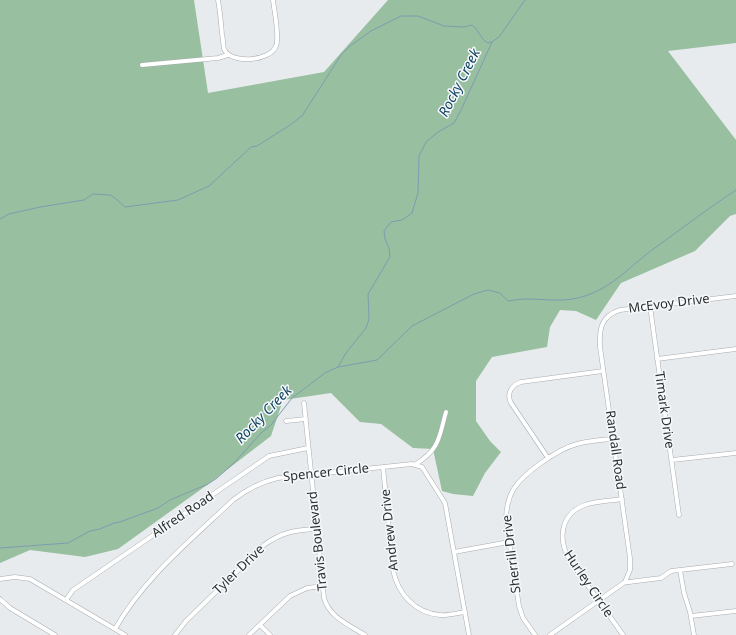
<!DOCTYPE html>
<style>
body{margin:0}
canvas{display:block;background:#e8ebed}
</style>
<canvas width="736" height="635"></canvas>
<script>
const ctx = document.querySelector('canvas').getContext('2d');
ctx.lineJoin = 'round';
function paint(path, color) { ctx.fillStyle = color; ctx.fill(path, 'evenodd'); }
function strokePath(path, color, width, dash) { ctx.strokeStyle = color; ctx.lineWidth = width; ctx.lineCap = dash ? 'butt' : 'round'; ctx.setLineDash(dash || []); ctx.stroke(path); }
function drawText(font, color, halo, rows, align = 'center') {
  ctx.font = font + ' "Noto Sans",sans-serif'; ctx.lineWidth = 3; ctx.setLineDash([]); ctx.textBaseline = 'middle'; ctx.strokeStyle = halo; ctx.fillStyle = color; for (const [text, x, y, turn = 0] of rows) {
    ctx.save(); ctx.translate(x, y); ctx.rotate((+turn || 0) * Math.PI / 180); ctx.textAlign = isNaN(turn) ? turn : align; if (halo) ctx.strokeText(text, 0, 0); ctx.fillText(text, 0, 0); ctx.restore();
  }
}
paint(new Path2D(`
 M 0,0 L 194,0 L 208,93 L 324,72 L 388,0 L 736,0 L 736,43 L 668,51 L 736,140 L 736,214 L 730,216 L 695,251 L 621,283 L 596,320 L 576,311 L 560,310 L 550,327 L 547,347 L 492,357 L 476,381 L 476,421 L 490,441 L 501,452 L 485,473 L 473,496 L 453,494 L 442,491 L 433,449 L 413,448 L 381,424 L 360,422 L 331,393 L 283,400 L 271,436 L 207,485 L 118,549 L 85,557 L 30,550 L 0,563 Z`), '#98bfa0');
strokePath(new Path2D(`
 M 0,219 L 9,214 L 40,207 L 84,200 L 93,194 L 110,195 L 115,198 L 125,207 L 178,200 L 209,186 L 251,147 L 257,146 L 290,125 L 302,116 L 341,55 L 350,46 L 371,31 L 401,16 L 418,16 L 444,26 L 464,27 L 472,25 C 479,30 480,39 488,43 L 492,42
 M 338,367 L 346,353 L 366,328 L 369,319 L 368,294 L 390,257 L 389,248 L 385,239 L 384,231 L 391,222 L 402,220 L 412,213 L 418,193 L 419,156 L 426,142 L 438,132 L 454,123 L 461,110 L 492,42 L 499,37 L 525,0
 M 0,548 L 68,543 L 90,531 L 100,529 L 114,523 L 120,522 L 158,508 L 170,500 L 208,484 L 217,478 L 235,462 L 261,433 L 271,425 L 292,398 L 325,373 L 338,367 L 377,360 L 412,326 L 474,294 L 488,290 L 500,293 L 508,301 C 514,300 521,299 527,299 C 544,299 561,302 578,298 C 610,290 627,269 652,250 C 680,230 707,209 736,190`), '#7e9cb0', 1);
const street = new Path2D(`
 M 218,0 C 220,11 221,22 222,34 C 223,38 223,44 224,49 C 231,65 271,61 276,46 C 280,37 274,10 273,0
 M 142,65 L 218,58 L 228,55
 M 650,306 L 679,515
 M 657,359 L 736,349
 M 304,403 L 324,598 C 329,617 349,625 365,635
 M 286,421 L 306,419
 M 548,458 L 511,403 C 506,393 512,385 521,382 L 603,371
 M 672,460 L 736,453
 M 416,464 C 440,449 439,437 446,412
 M 383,467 L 393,570 C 398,594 415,613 440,615 C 448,616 457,613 465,612
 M 622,499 C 610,501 596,501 585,505 C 560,514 558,539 569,559 L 623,635
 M 454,552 L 509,542
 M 680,570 L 684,593 L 690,612 L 694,635
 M 0,579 L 15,577 L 30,579 L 125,635
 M 625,582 L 630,570 L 630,558 L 600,347 C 599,329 601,316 620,310 L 736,296
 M 0,599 L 10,608 L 55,635
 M 66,600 L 73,590 L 269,456 L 308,448
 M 691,616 L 736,611
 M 260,625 L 270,635
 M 115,629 C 144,578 191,540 233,500 C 247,489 261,482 278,478 L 412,464 L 422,467 L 445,503 L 469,635
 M 175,635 L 186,621 L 264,545 C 282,532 295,530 317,529
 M 249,635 L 290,596 L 307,588 L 323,586
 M 535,635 L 523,618 L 519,606 L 506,520 C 506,509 508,499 513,490 C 523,473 558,449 577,444 C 588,441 601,440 613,439
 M 550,635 L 625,582 L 629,582 L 661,578 L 671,571 L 732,564`);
strokePath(street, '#a8abad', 5);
strokePath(street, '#fff', 4);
drawText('13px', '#2d2f2f', '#f5f8fb', [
 ["McEvoy Drive",669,304,-7],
 ["Timark Drive",664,410,82],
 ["Randall Road",615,450,82],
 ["Spencer Circle",326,473,-6],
 ["Alfred Road",183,515,-34],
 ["Andrew Drive",390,530,-96],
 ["Travis Boulevard",318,541,-96],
 ["Sherrill Drive",512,554,-97],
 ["Tyler Drive",239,570,-44],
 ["Hurley Circle",588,584,56]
]);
drawText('italic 14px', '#0a3f5d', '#f5f8fb', [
 ["Rocky Creek",460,83,-63],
 ["Rocky Creek",264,415,-46]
]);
</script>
